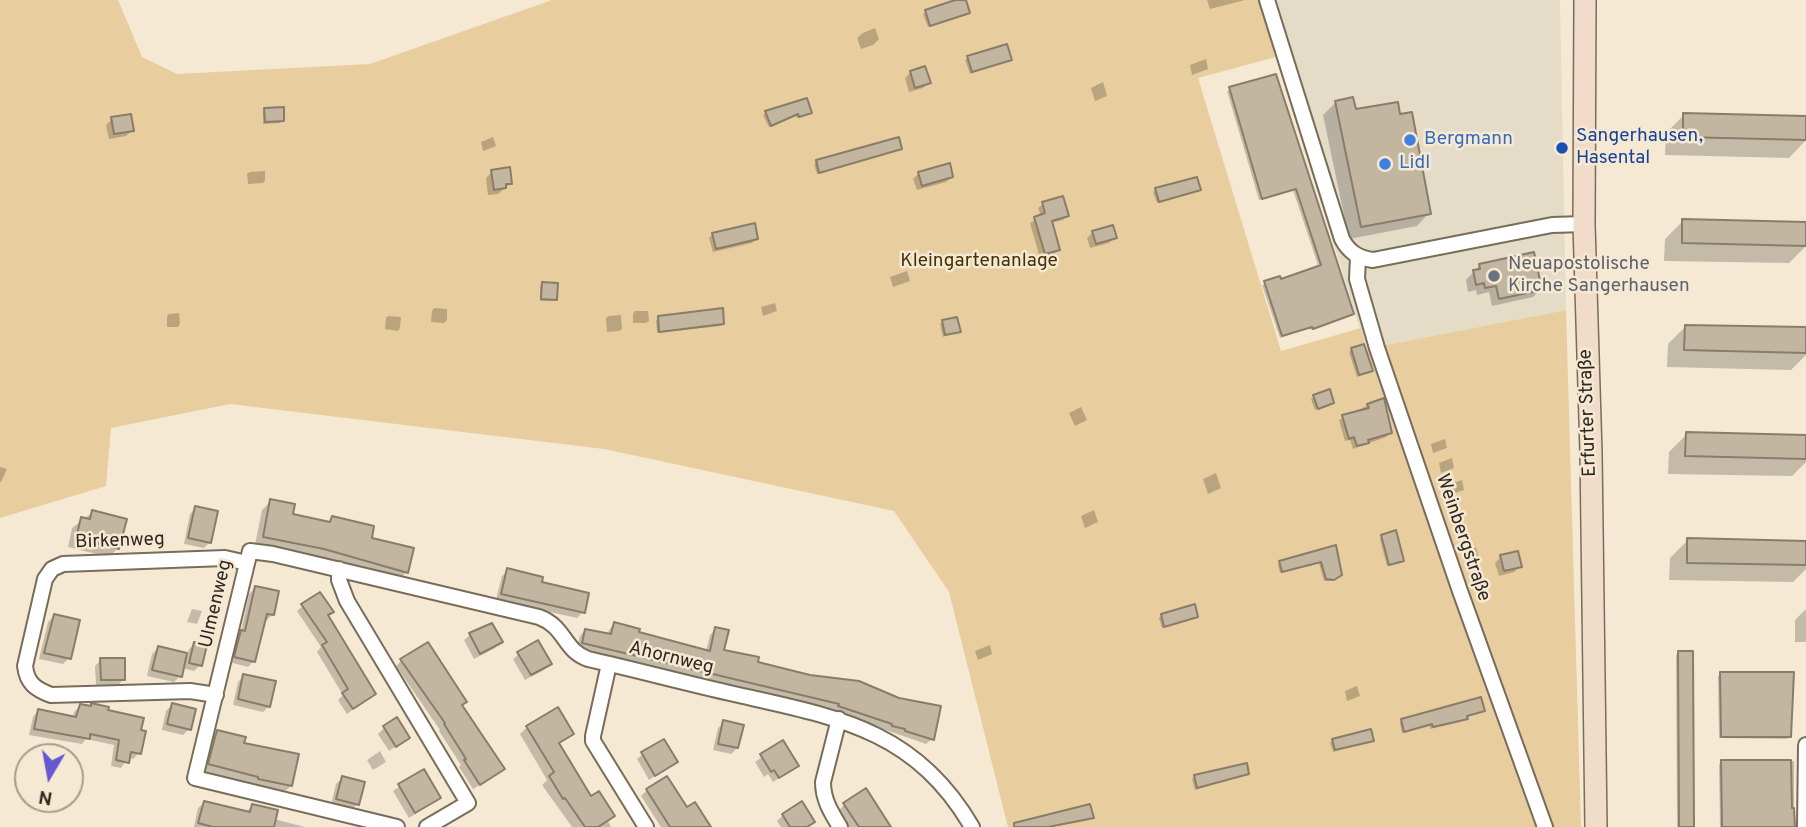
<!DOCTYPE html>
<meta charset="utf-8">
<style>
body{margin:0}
#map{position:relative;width:1806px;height:827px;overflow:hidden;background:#f6e9d3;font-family:Overpass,sans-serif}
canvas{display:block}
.north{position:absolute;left:14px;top:743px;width:70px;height:70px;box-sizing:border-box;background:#f6e9d3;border:2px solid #a69c8b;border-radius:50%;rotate:190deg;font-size:19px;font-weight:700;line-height:28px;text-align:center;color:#2d2820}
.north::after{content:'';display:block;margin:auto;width:24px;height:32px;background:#6558d1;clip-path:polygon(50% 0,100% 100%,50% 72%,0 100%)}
</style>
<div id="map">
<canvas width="1806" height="827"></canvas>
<div class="north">N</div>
</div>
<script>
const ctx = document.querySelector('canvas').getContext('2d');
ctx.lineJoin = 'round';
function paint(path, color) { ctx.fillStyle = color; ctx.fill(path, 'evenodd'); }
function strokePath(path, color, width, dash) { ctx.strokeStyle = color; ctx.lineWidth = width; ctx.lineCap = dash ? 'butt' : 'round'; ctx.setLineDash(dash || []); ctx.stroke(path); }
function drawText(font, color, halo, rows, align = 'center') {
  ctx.font = font + ' Overpass,sans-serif'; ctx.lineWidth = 5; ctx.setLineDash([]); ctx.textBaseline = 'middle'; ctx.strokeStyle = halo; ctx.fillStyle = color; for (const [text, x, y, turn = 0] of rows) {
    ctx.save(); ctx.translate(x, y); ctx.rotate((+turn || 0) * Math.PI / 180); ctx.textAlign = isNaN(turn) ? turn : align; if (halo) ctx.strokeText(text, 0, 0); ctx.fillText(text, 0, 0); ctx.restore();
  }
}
paint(new Path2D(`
 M 1259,0 L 1560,0 L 1566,310 L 1366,349 Z`), '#e5dcc8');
paint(new Path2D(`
 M 0,0 L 118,0 L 142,57 L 177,74 L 370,64 L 552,0 L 1259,0 L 1276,57 L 1198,78 L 1281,351 L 1361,328 L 1366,349 L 1566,310 L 1581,827 L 1008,827 L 949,592 L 894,511 L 604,449 L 230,404 L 111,428 L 106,486 L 0,518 Z`), '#e8cd9e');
paint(new Path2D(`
 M 960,0 L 964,0 L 968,12 L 966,15 L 928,27 L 923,14 L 926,12 Z
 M 1207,0 L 1245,0 L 1210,9 Z
 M 875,28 L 879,39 L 873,45 L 861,49 L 857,38 L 863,33 Z
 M 968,58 L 1010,59 L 970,74 L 965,60 Z
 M 1206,59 L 1208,69 L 1192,75 L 1190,65 Z
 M 911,72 L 929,82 L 923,88 L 909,92 L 905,78 Z
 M 1275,76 L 1353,314 L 1310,330 L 1309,328 L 1280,338 L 1262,285 L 1319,268 L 1293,190 L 1259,200 L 1227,91 Z
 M 1103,82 L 1107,96 L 1095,101 L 1091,88 Z
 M 1336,102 L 1354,111 L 1429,213 L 1417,226 L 1349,239 L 1323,115 Z
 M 265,110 L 283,120 L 280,123 L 263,124 L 263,112 Z
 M 766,113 L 810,113 L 797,118 L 796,116 L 769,127 L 763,115 Z
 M 1684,115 L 1806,117 L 1806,140 L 1789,158 L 1665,155 L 1666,133 Z
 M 112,119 L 132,130 L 126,136 L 109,139 L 106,125 Z
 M 493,137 L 496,146 L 483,151 L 481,142 Z
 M 900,149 L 817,174 L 814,164 L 817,161 Z
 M 265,171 L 265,180 L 263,183 L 248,184 L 247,174 L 250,172 Z
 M 492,172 L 511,183 L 498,194 L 488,195 L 486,178 Z
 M 919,173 L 952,176 L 946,182 L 917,190 L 913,179 Z
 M 1199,189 L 1157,203 L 1153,192 L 1156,190 Z
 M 1043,204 L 1067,215 L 1063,220 L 1051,223 L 1058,249 L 1054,254 L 1040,258 L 1030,223 L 1041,216 L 1038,208 Z
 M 1683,221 L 1806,224 L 1806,246 L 1789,263 L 1664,261 L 1665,239 Z
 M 1093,232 L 1115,237 L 1109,243 L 1090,248 L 1087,238 Z
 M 713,234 L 756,239 L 752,243 L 713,252 L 709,238 Z
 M 1480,265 L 1540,290 L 1533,297 L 1492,306 L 1489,292 L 1477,295 L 1476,290 L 1468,292 L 1466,280 Z
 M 907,271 L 910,281 L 893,287 L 890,277 Z
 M 543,283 L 555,299 L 553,301 L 540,301 L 540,286 Z
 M 775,303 L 777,311 L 763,316 L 761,307 Z
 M 434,308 L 447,309 L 447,320 L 444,323 L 431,322 L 432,311 Z
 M 635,311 L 648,311 L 649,321 L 646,323 L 633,323 L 633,314 Z
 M 179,313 L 180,324 L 178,327 L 167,327 L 167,316 L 169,314 Z
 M 621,315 L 622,329 L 619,331 L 607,332 L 606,318 L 609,316 Z
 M 388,316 L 401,317 L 400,328 L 398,331 L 385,329 L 386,318 Z
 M 659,318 L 723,324 L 720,326 L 657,333 L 656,320 Z
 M 943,321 L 959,331 L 943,337 L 940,324 Z
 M 1686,326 L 1806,329 L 1806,355 L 1791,370 L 1667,367 L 1668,344 Z
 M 1352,349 L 1371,371 L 1369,373 L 1357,377 L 1349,352 Z
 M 1314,397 L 1332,403 L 1315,410 L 1311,399 Z
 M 1368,405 L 1390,433 L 1386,437 L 1353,449 L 1350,440 L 1345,441 L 1339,420 Z
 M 1081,407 L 1087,420 L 1075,426 L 1069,413 Z
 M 1687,434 L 1806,437 L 1806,462 L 1792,476 L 1668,474 L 1669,452 Z
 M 1445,439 L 1447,448 L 1433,453 L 1431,444 Z
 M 1452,458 L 1454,468 L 1441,473 L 1439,463 Z
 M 0,467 L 7,469 L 1,482 L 0,482 Z
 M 1216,473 L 1221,488 L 1208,494 L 1203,479 Z
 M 1462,480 L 1464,490 L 1449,495 L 1447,485 Z
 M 271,501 L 290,516 L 327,523 L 333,518 L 369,539 L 406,572 L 398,581 L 255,545 L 262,510 Z
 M 196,508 L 210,542 L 204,548 L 184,544 L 190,514 Z
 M 1094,510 L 1098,522 L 1085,528 L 1081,516 Z
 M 93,512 L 118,548 L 109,557 L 68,547 L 72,528 Z
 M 1382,537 L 1402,560 L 1399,563 L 1387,566 L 1380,539 Z
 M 1688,540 L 1806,542 L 1806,569 L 1793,582 L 1669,580 L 1670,558 Z
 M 1476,547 L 1478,556 L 1466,561 L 1463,553 Z
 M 1335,548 L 1337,578 L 1330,581 L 1324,581 L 1319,563 L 1280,573 L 1278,565 L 1280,563 Z
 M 1501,557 L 1520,566 L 1514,572 L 1499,576 L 1495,563 Z
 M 508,570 L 540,584 L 583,612 L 577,618 L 496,600 L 502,576 Z
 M 255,588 L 273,614 L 267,620 L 264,620 L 254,661 L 248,667 L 229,662 L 235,638 L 241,632 L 249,594 Z
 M 303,606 L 331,612 L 327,616 L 373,694 L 347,714 L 338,700 L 343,695 L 317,652 L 321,647 L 297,611 Z
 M 192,609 L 202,611 L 197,624 L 187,622 Z
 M 1806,609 L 1806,642 L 1795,642 L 1795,620 Z
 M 54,616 L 69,658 L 63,664 L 39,659 L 48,622 Z
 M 1161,616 L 1196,616 L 1162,628 L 1159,618 Z
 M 614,624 L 637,633 L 706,652 L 710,635 L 716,629 L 722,651 L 756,663 L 810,677 L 932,739 L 926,744 L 834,712 L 834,710 L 577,648 L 580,636 L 585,630 L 607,635 L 609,630 Z
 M 491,625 L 501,642 L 495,648 L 474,659 L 464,640 L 470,635 Z
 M 194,644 L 200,665 L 194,671 L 182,668 L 180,676 L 174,682 L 147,676 L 152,654 L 158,648 L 187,655 L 189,649 Z
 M 990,645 L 992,654 L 978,660 L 975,651 Z
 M 1678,653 L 1693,827 L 1677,827 L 1676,655 Z
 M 519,654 L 550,664 L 544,670 L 525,680 L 513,659 Z
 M 101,660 L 124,679 L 118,685 L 96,685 L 95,666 Z
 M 402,660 L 461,706 L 503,768 L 497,774 L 473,789 L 459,767 L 461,765 L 439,731 L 440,730 L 396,666 Z
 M 1721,674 L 1790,736 L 1787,739 L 1719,738 L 1718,676 Z
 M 244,676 L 269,706 L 263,712 L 233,705 L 238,682 Z
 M 1357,686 L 1360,696 L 1347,701 L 1345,691 Z
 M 172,705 L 189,729 L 183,735 L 162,730 L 166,711 Z
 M 80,706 L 106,712 L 139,753 L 133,759 L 128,758 L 121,768 L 111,766 L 114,745 L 86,739 L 82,744 L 29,735 L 33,717 L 38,711 L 73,718 L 74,712 Z
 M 1483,710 L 1465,717 L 1464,721 L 1430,729 L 1430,726 L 1402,733 L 1400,723 L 1402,720 Z
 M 724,722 L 737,748 L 731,754 L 713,750 L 718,728 Z
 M 527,727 L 572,733 L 558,745 L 590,798 L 613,816 L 608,821 L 611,827 L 572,827 L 542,785 L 547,780 L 520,734 Z
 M 384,728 L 408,738 L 389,751 L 378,734 Z
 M 218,732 L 291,786 L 283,793 L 202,772 L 210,739 Z
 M 1333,740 L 1372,740 L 1333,752 L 1330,743 Z
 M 783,743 L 797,766 L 773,782 L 768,774 L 764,777 L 755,762 Z
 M 380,751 L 386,762 L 373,770 L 367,760 Z
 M 643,754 L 675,762 L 649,780 L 637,759 Z
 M 1794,761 L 1794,827 L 1720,827 L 1719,764 L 1722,762 Z
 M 423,771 L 439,798 L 409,818 L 393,791 Z
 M 1248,773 L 1195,790 L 1192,779 L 1195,777 Z
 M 342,778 L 357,804 L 351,810 L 331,805 L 336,784 Z
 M 647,790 L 686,810 L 705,827 L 661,827 L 641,796 Z
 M 204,803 L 245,813 L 252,806 L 274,819 L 305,827 L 194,827 L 198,808 Z
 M 844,805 L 889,827 L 844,827 L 835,814 Z
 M 783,815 L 813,822 L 808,827 L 781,827 L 777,821 Z`), '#0003');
const building = new Path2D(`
 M 955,0 L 966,0 L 970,13 L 930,26 L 925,10 Z
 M 1007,44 L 1012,60 L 972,72 L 967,56 Z
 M 925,66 L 931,83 L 915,88 L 910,71 Z
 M 1276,74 L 1354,314 L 1313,329 L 1312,327 L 1282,336 L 1264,281 L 1280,276 L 1281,279 L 1321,265 L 1296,189 L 1262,199 L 1229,87 Z
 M 1353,97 L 1356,109 L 1398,102 L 1400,114 L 1412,112 L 1431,214 L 1361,227 L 1335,101 Z
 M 807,98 L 812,113 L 799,117 L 798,114 L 771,126 L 765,111 Z
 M 284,107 L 284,121 L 265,122 L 264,108 Z
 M 1683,113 L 1806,116 L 1806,140 L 1683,137 Z
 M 131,114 L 134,131 L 114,134 L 111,117 Z
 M 899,137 L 902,149 L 819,173 L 816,160 Z
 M 950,163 L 953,177 L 922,186 L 918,172 Z
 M 510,167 L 512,184 L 506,184 L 506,188 L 494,190 L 491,170 Z
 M 1197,177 L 1201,190 L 1159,202 L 1155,188 Z
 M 1063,196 L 1069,216 L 1052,221 L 1060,250 L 1045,254 L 1034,217 L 1045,213 L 1042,202 Z
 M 1682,219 L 1806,222 L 1806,246 L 1682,243 Z
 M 755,223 L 758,239 L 716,249 L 712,233 Z
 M 1113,225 L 1117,238 L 1096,244 L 1092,231 Z
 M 1534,252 L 1542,290 L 1499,299 L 1496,286 L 1485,288 L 1484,283 L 1476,285 L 1473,270 L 1480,269 L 1479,264 Z
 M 542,282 L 558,283 L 557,300 L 541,299 Z
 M 723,308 L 724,324 L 659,332 L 658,316 Z
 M 957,317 L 961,332 L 945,335 L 942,320 Z
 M 1685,325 L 1806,327 L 1806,353 L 1684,350 Z
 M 1364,344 L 1373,371 L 1359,375 L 1351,348 Z
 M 1330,389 L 1334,403 L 1318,409 L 1313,395 Z
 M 1384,398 L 1392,433 L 1368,440 L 1369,443 L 1357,446 L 1354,437 L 1349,439 L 1342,415 L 1369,408 L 1367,404 Z
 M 1686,432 L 1806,435 L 1806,459 L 1685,456 Z
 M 270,499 L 295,504 L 293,514 L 330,522 L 332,516 L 374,526 L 372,538 L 414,548 L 408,573 L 324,549 L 263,537 Z
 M 195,506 L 218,511 L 211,543 L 188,538 Z
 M 92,510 L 127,519 L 119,549 L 76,538 L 81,517 L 90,519 Z
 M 1396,530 L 1404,561 L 1389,565 L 1381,535 Z
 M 1687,538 L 1806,541 L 1806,565 L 1687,563 Z
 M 1336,545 L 1342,575 L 1334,580 L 1326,579 L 1321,562 L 1282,572 L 1279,561 Z
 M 1518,551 L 1522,567 L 1504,571 L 1500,555 Z
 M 507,568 L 543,577 L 542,582 L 589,593 L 585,613 L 501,594 Z
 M 255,586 L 279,591 L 274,615 L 267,614 L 255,662 L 234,657 L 241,630 L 245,631 Z
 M 320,592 L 334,612 L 328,615 L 376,694 L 353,709 L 342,693 L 348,689 L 322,645 L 327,642 L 301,604 Z
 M 1195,604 L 1198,617 L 1164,627 L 1161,614 Z
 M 54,614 L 80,620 L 71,659 L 44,653 Z
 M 614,622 L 640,629 L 639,632 L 710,651 L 715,627 L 729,630 L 724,650 L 759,657 L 758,662 L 810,675 L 859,681 L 899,698 L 941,706 L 934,740 L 905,731 L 905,729 L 892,726 L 892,724 L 838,706 L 839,704 L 582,643 L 585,629 L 611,634 Z
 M 492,623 L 503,642 L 480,654 L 469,633 Z
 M 538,640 L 552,664 L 531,675 L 517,652 Z
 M 194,642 L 207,645 L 202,666 L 189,663 Z
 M 428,642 L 467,702 L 462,705 L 505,769 L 480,785 L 464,760 L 466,759 L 444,724 L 445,723 L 400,659 Z
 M 158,646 L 187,653 L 182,677 L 152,670 Z
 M 1678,651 L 1693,651 L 1694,827 L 1679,827 Z
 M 100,658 L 125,658 L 125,680 L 101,680 Z
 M 1720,672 L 1794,672 L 1791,737 L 1721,737 Z
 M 243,674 L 276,681 L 270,707 L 238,699 Z
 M 1481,697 L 1485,711 L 1467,716 L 1468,719 L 1433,727 L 1432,724 L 1404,732 L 1401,719 Z
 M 91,703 L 109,707 L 108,710 L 144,718 L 141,730 L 146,731 L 141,754 L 131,752 L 129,763 L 116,760 L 119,740 L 90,734 L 90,739 L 34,729 L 38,709 L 76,717 L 80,704 L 91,706 Z
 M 172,703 L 196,709 L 191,730 L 167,724 Z
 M 558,707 L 574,734 L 559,743 L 591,796 L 599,791 L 615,816 L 598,827 L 585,827 L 565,798 L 563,799 L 549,776 L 554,772 L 526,726 Z
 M 397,717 L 410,738 L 396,747 L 383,726 Z
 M 723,720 L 744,725 L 738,748 L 718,744 Z
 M 1371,729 L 1374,741 L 1335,750 L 1332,739 Z
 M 217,730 L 246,737 L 244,743 L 299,754 L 292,786 L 258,779 L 258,777 L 208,764 Z
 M 664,739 L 678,762 L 655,776 L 641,752 Z
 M 783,740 L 799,766 L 779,778 L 774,770 L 771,772 L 760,754 Z
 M 1721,760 L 1791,760 L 1792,808 L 1794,808 L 1795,827 L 1722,827 Z
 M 1247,763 L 1249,774 L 1197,788 L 1194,775 Z
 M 424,769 L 441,798 L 415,813 L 398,784 Z
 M 342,776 L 365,782 L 359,805 L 336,799 Z
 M 667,776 L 687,807 L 695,802 L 711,827 L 670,827 L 646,789 Z
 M 866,788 L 891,827 L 859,827 L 843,803 Z
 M 204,801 L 250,812 L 252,804 L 278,810 L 274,827 L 213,827 L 198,823 Z
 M 802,801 L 815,822 L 807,827 L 790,827 L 782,814 Z
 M 1090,804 L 1094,818 L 1048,827 L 1014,827 L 1014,823 Z`);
paint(building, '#c2b6a1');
strokePath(building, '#897d6a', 2);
const minor = new Path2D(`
 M 1267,0 L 1342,239 C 1349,252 1358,258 1373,260 L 1552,225 L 1584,224
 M 1358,257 L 1357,279 L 1377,348 L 1460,591 L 1545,827
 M 339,569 L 339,580 L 347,601 L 468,803 L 427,827
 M 609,664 L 593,736 L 593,741 L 646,827
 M 216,695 L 190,691 L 51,695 C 35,689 27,683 25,666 L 45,579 L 52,569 L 63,564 L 225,558 L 247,563
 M 839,719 L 823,782 C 823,800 831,812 840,827
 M 397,827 L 195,778 L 250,551 L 273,554 L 539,617 C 566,627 563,650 588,659 C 637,670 685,683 734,694 C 836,717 915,729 972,827
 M 1805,827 L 1806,745`);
const secondary = new Path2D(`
 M 1585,0 L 1584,224 L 1591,453 L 1596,827`);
strokePath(minor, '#786d5a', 18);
strokePath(secondary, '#786d5a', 24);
strokePath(minor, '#fff', 14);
strokePath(secondary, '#f1dcca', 21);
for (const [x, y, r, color] of [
 [1410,140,7,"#3f7fe0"],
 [1562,148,7,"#1a4fb4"],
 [1385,164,7,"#3f7fe0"],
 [1494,276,7,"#6b7280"]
]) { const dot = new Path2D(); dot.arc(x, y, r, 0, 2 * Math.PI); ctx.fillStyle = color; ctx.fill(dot); strokePath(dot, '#f6e9d3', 2.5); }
drawText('19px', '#164399', '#f6e9d3', [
 ["Sangerhausen,",1576,137],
 ["Hasental",1576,159]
], 'left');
drawText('19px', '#366cbe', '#f6e9d3', [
 ["Bergmann",1424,140],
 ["Lidl",1399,164]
], 'left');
drawText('19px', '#453107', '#f6e9d3', [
 ["Kleingartenanlage",979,262]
]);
drawText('19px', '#5b616d', '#f6e9d3', [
 ["Neuapostolische",1508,265],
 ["Kirche Sangerhausen",1508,287]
], 'left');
drawText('19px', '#2d2820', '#f6e9d3', [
 ["Erfurter Straße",1589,413,-92],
 ["Weinbergstraße",1462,538,71],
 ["Birkenweg",120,542,-2],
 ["Ulmenweg",217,604,-77],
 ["Ahornweg",671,659,14]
]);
</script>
